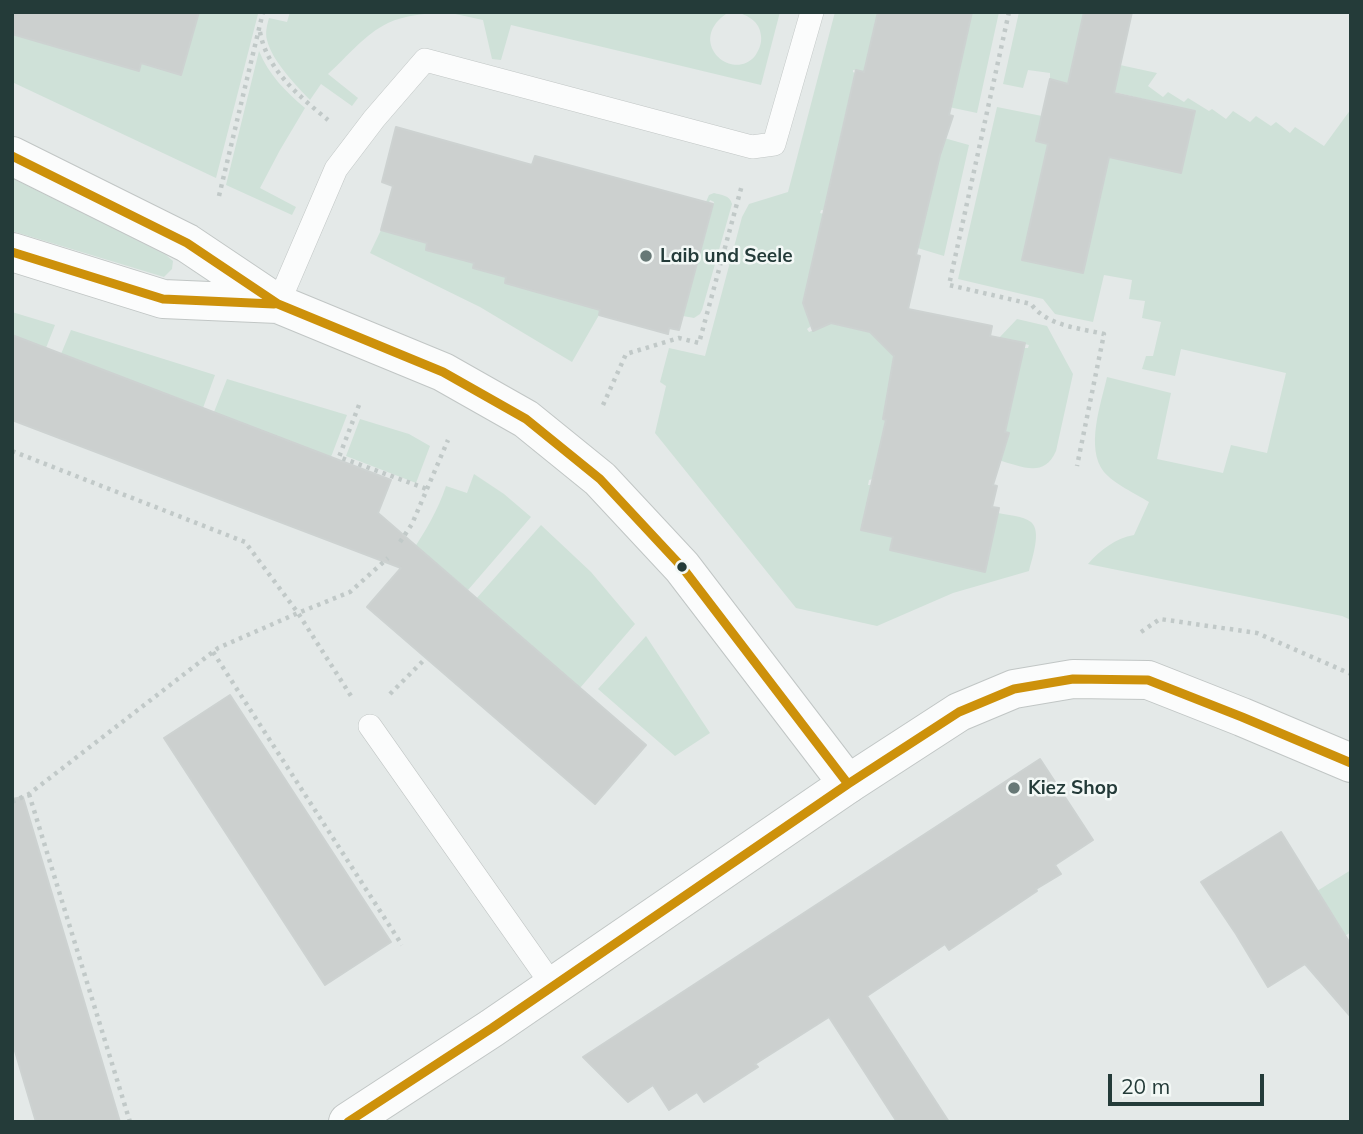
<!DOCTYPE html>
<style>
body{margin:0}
#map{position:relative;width:1363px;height:1134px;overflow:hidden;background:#e4e9e8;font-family:Mulish,sans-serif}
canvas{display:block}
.frame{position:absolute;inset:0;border:14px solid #243b39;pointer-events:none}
.scale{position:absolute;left:1108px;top:1074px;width:156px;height:32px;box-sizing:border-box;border:4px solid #243b39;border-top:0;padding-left:9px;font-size:21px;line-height:24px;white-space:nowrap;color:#243b39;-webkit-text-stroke:5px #f3f8f6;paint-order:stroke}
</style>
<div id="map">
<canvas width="1363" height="1134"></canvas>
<div class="frame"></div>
<div class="scale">20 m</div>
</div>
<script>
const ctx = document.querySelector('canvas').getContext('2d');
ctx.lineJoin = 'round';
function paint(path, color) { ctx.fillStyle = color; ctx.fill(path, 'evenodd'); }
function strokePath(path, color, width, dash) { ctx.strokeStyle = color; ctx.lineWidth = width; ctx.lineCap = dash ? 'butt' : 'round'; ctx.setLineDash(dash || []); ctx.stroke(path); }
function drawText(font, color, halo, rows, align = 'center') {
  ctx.font = font + ' Mulish,sans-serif'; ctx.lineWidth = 5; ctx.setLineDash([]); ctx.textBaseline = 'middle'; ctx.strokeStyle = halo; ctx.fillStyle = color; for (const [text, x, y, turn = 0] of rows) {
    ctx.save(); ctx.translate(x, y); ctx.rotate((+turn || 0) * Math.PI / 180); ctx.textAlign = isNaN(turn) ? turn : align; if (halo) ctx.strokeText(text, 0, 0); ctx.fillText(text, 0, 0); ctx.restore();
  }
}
paint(new Path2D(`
 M 199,12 L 252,12 L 258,14 L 216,178 L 12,82 L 12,30 L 40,38 L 39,42 L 42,43 L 45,35 L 181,75 Z
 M 290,12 L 443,12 C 425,14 405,15 388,23 C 365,34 347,57 328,74 L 358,98 L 352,106 L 321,84 L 310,100 C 296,85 272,61 267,40 C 265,33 267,25 269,18 L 287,22 Z
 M 446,12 L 726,12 L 726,14 C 686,42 732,83 755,56 C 759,50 762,43 761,36 C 760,21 747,15 736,12 L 780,12 L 761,85 L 511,25 L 501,60 L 492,59 L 483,20 Z
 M 835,12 L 878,12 L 864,72 L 853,70 L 853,72 L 855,73 L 839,142 L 832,211 L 821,210 L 820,213 L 824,214 L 803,303 L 811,326 L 807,329 L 809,332 L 831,323 L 904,340 L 883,416 L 883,419 L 886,420 L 873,479 L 869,480 L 868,485 L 871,485 L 861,529 L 893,537 L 891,550 L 985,571 L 998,513 C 1008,515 1023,516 1031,522 C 1042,531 1032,558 1029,571 L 953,593 L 877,626 L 796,608 L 655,433 L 666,386 L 660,382 L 669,348 L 705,356 L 742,217 L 749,204 L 788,192 Z
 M 972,12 L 999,12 L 977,113 L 944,106 Z
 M 1019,12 L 1084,12 L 1068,84 L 1050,79 L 1050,73 L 1028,70 L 1023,88 L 1003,84 Z
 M 259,51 C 269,75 285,91 305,108 L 280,150 L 260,188 L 296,207 L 292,215 L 226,185 Z
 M 1120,65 L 1157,73 L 1148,86 L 1163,97 L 1168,92 L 1184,102 L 1188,98 L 1209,111 L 1212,109 L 1226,119 L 1233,111 L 1250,122 L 1256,116 L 1271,126 L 1276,122 L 1290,133 L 1295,127 L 1324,146 L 1351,109 L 1351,620 L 1342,616 L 1088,564 C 1100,550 1116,538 1134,535 L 1149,502 C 1136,494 1113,483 1104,472 C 1085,448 1101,404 1107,377 L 1171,393 L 1157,459 L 1223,473 L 1231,445 L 1267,453 L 1286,373 L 1181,349 L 1175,376 L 1142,369 L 1146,356 L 1153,356 L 1161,322 L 1142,318 L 1145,301 L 1129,299 L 1132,280 L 1104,275 L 1093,322 L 1055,314 L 1043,299 L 958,279 L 997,107 L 1042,116 L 1036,141 L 1048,144 L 1022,259 L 1083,272 L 1109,157 L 1181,173 L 1195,111 L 1114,92 Z
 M 944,138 L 969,145 L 944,256 L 911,246 L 930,198 Z
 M 12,178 L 166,255 L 173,261 L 172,269 L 164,277 L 12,231 Z
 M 714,193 C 721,195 730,195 732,204 L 702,310 L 700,314 L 694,318 L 683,316 L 714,202 L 710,200 L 709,203 L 706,202 L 709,195 Z
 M 381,230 L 427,243 L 426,250 L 474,263 L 474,268 L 506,277 L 505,283 L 600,310 L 599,315 L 572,362 L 480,307 L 370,253 Z
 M 12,312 L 55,325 L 46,348 L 12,335 Z
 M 1017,319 L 1047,326 L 1073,374 L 1056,451 C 1044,479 1021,466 998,460 L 1003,438 L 1007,439 L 1009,433 L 1005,432 L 1024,348 L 1028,348 L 1029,345 L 999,338 Z
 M 71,330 L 215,375 L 203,408 L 61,354 Z
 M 227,379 L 347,415 L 331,457 L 214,412 Z
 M 360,419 L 409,434 L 430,446 L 416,483 L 346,456 Z
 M 474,474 L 504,494 L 531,517 L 468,590 L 418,548 L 411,553 C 425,532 438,510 446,486 L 467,493 Z
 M 541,525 L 591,572 L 635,624 L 580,688 L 476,599 Z
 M 646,636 L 710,733 L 675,756 L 598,689 Z
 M 1351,870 L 1351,932 L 1345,936 L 1317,891 Z`), '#cfe1d8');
const building = new Path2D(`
 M 12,12 L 199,12 L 181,75 L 141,63 L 139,71 L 12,34 Z
 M 878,12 L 972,12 L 949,115 L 953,116 L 940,155 L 916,255 L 920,256 L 908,309 L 992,326 L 990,336 L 1025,343 L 1005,432 L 1009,433 L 993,485 L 997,486 L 992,507 L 999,508 L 985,572 L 890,550 L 893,537 L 861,530 L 886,420 L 883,419 L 894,356 L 870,332 L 831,323 L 813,331 L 803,303 L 856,70 L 864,72 Z
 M 1084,12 L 1132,12 L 1114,93 L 1195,111 L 1181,173 L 1109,157 L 1083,273 L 1022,260 L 1048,144 L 1036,141 L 1050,79 L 1068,84 Z
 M 396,127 L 532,165 L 535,156 L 713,204 L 679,330 L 669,328 L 668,334 L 599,315 L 600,310 L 505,283 L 506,277 L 473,268 L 474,263 L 426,250 L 427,243 L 381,230 L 393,186 L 382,182 Z
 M 12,335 L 391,480 L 378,513 L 646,745 L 595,804 L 367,607 L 401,568 L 12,420 Z
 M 230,695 L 391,942 L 325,985 L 164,738 Z
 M 1040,759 L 1093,840 L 1055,865 L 1061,874 L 1036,889 L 1037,891 L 949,950 L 945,944 L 867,996 L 949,1122 L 897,1122 L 829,1017 L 755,1064 L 758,1067 L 704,1102 L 697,1092 L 669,1110 L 653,1085 L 628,1102 L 583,1057 Z
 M 23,797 L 98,1048 L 120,1122 L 36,1122 L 12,1041 L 12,799 Z
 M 1281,832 L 1351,945 L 1351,1017 L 1305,964 L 1268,987 L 1236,934 L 1201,882 Z`);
paint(building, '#ccd0cf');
strokePath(building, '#cdd2d1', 2);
const service = new Path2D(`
 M 278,304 L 336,169 L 374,119 L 425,60 L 752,147 L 774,144 L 812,12
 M 370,726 L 553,986`);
const minor = new Path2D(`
 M 12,156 L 187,243 L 278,304 L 443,372 L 526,419 L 600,479 L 682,567 L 848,784
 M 12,252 L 163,299 L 278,304`);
const tertiary = new Path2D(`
 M 348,1122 L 492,1028 L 848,784 L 959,712 L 1014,689 L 1073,679 L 1148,680 L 1242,717 L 1351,763`);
strokePath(service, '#c1c6c5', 24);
strokePath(minor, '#c1c6c5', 40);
strokePath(tertiary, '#c1c6c5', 40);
strokePath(new Path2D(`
 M 1009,12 L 949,285 L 1031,304 C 1047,326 1079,328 1104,334 L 1077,466
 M 260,32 C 267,70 299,96 328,120
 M 219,196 L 263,12
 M 359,405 L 339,457 L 427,489
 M 603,405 L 626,354 L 679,338 L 699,343 L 742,185
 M 12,451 L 245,542 L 298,613 L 351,696
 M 400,542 L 412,524 L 448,440
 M 1141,632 L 1160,619 L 1257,633 L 1351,674
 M 213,652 L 402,945
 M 390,694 L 426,658
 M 29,794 L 130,1122
 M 12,802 L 29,794 L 218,648 L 298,613 L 350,592 L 388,558`), '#c1c9c8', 4.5, [3.5, 5]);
strokePath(service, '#fbfcfc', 23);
strokePath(minor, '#fbfcfc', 38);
strokePath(tertiary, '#fbfcfc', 38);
strokePath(new Path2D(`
 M 12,156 L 187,243 L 278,304 L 443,372 L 526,419 L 600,479 L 682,567 L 848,784
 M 12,252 L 163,299 L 274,304
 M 348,1122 L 492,1028 L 848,784 L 959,712 L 1014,689 L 1073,679 L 1148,680 L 1242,717 L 1351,763`), '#cd910b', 9);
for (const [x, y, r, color] of [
 [646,256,7,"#677876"],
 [682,567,6,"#243b39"],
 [1014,788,7,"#677876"]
]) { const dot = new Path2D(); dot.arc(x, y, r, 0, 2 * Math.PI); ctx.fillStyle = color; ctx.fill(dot); strokePath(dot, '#f3f8f6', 2.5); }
drawText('bold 19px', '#243b39', '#f3f8f6', [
 ["Laib und Seele",660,256],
 ["Kiez Shop",1028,788]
], 'left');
</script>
